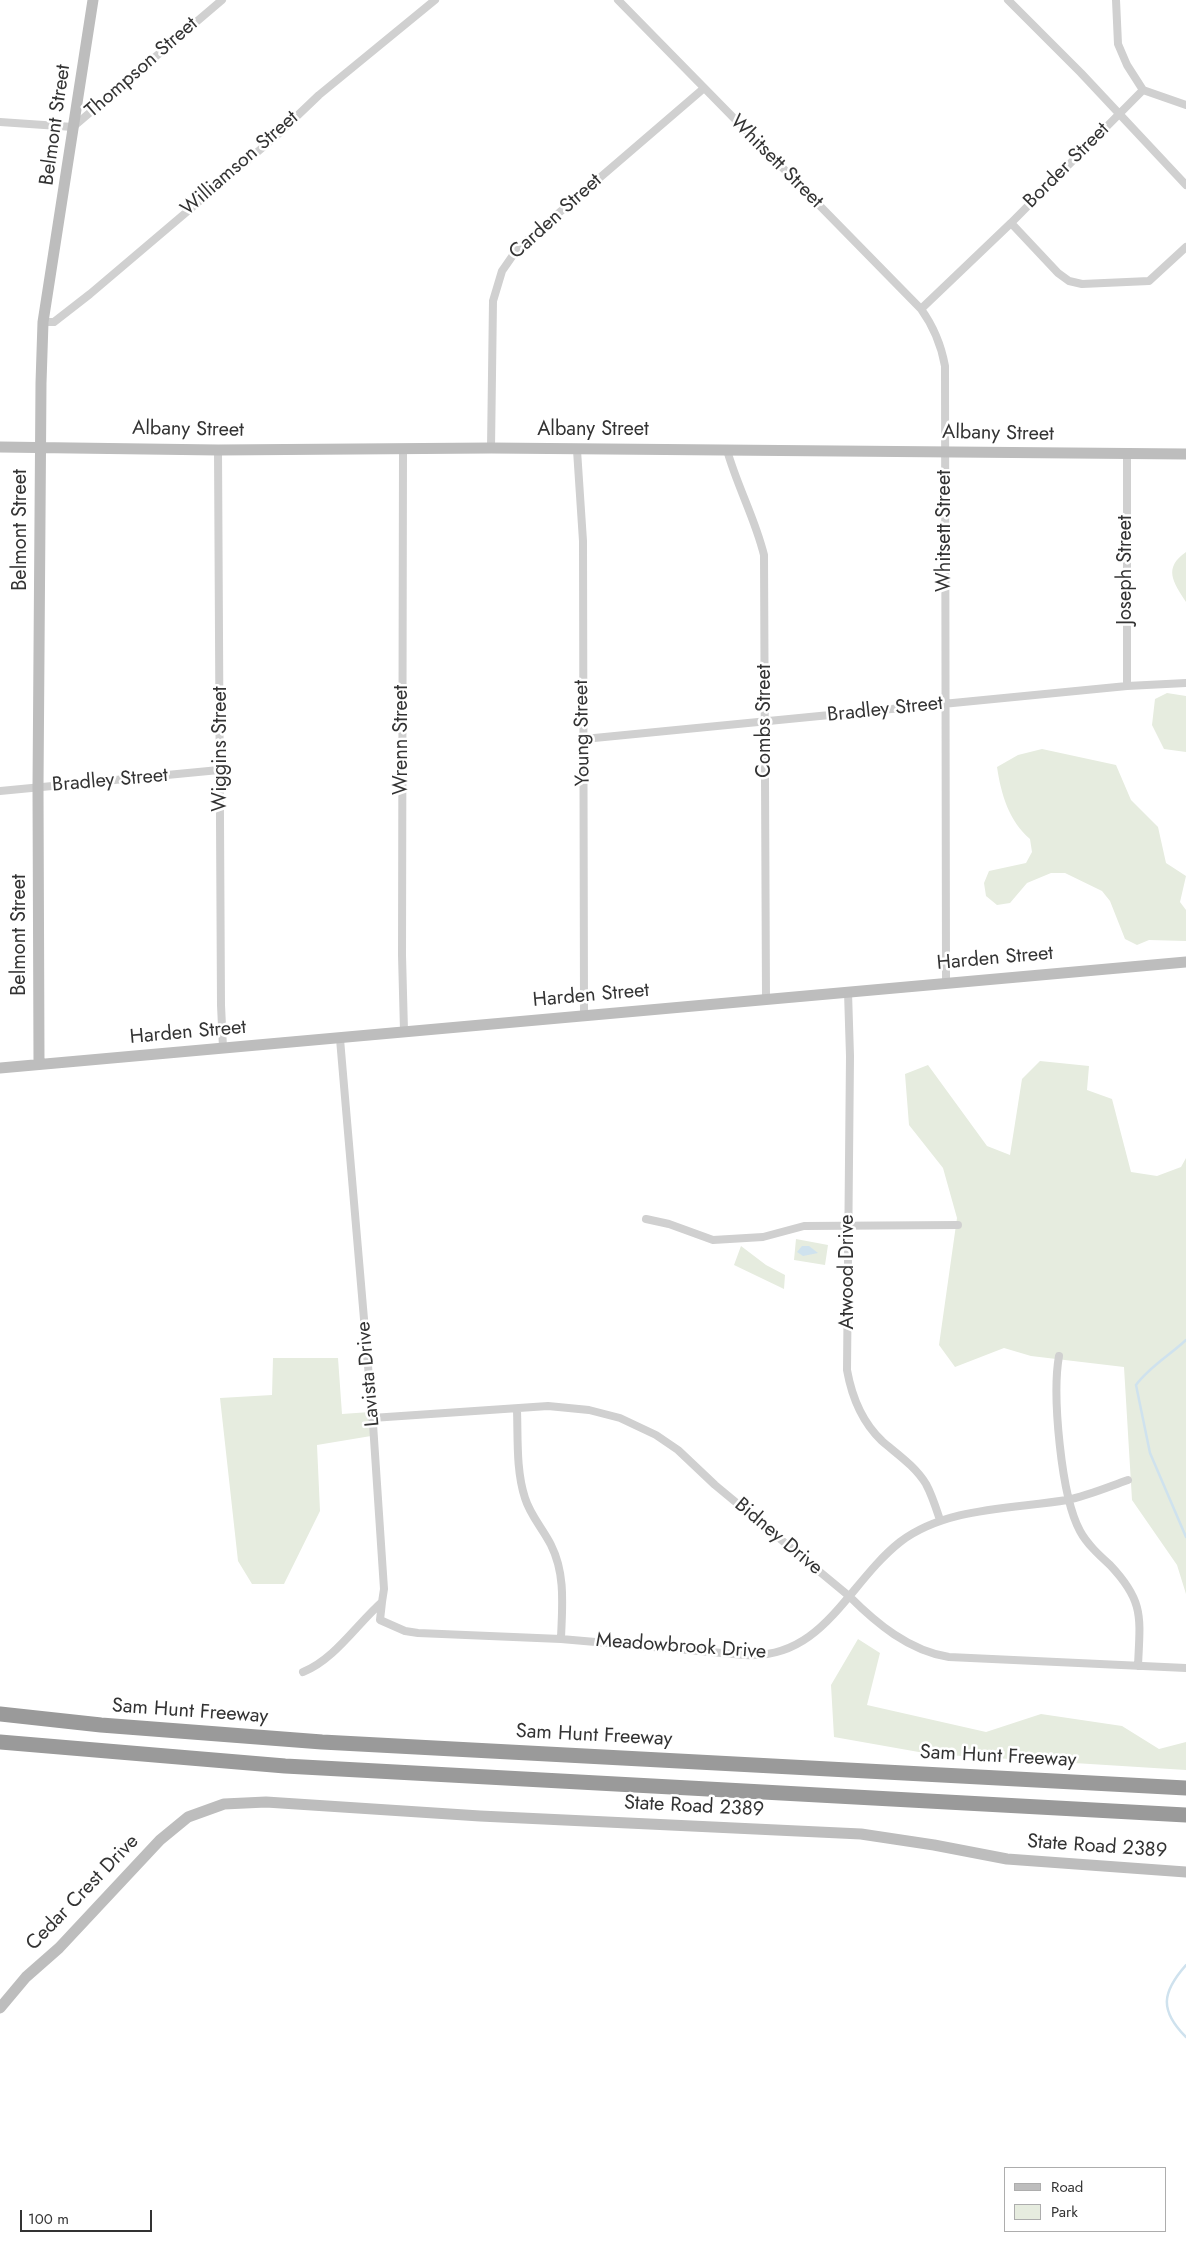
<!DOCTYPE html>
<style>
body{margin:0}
#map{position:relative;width:1186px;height:2252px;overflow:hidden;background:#fff;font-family:Jost,sans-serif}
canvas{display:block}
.legend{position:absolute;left:1004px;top:2167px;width:162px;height:65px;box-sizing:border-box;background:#fff;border:1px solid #adadad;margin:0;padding:6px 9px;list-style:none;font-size:15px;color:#333}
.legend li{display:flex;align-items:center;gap:10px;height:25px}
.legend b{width:25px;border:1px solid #adadad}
.scale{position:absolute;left:20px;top:2210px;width:132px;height:22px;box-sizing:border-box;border:2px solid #333;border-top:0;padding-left:6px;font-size:15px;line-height:18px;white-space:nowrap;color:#333;-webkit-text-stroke:4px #fff;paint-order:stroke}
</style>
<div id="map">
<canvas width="1186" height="2252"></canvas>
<ul class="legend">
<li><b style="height:6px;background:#bdbdbd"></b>Road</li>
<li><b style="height:14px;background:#e6ecdf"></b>Park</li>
</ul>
<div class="scale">100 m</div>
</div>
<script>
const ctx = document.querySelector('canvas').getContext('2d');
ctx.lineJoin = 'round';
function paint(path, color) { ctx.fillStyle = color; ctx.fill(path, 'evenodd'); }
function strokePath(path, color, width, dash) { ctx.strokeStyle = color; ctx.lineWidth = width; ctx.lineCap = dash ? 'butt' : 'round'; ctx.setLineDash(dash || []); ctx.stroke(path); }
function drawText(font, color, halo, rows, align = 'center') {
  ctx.font = font + ' Jost,sans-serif'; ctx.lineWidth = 5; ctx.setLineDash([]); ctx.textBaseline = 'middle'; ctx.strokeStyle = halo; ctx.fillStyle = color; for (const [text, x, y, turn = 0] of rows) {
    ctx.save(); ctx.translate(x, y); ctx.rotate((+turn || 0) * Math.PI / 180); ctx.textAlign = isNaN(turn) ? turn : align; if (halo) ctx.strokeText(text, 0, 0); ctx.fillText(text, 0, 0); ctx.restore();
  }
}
paint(new Path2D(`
 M 1186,552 L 1186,602 C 1173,582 1163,568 1186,552 Z
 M 1167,693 L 1186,696 L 1186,752 L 1164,749 L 1152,725 L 1155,699 Z
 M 1042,749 L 1116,765 L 1131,800 L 1158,827 L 1166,863 L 1186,876 L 1180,902 L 1186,910 L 1186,941 L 1149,940 L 1137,945 L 1125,939 L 1110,901 L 1102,891 L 1065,873 L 1051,873 L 1027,883 L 1010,903 L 997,905 L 986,896 L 984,883 L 989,871 L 1026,863 L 1032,852 L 1030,839 C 1009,821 1001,794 997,767 L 1018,755 Z
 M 1040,1061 L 1089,1066 L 1087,1090 L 1112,1099 L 1131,1172 L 1157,1176 L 1181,1167 L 1186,1158 L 1186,1594 L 1177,1565 L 1132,1500 L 1124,1367 L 1031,1356 L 1004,1348 L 955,1367 L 939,1345 L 957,1218 L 943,1168 L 909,1125 L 905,1074 L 928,1065 L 987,1146 L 1010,1155 L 1022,1079 Z
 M 796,1239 L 828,1245 L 825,1265 L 794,1260 Z
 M 741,1246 L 766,1265 L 785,1275 L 784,1289 L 734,1265 Z
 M 273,1358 L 338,1358 L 342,1414 L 370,1412 L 371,1436 L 317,1445 L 320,1511 L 284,1584 L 252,1584 L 238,1561 L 220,1398 L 272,1395 Z
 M 858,1639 L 880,1653 L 867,1705 L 986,1732 L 1041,1714 L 1122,1726 L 1159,1749 L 1186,1742 L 1186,1770 L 930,1754 L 834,1737 L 831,1685 Z`), '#e6ecdf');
paint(new Path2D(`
 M 802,1246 L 809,1246 L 818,1253 L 803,1256 L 797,1252 Z`), '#cfe2ee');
strokePath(new Path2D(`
 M 1186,1340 C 1170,1355 1149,1367 1136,1385 L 1150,1453 L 1186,1537
 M 1186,1965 C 1162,1992 1159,2010 1186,2037`), '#cfe2ee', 2.5);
strokePath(new Path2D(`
 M 618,0 L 921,309 C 934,327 941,344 945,366 L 946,982
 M 1008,0 L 1081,73 L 1186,185
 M 1116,0 L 1118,44 L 1127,65 L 1143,90
 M 1143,90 L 1186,105
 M 0,122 L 73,127 L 222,0
 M 1011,223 L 1058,273 L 1069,281 L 1082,284 L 1149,281 L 1186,247
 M 921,309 L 1011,223 L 1143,90
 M 43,322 L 54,322 L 90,294 L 275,137 L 319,95 L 435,0
 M 491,448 L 493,301 L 502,271 L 518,248 L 703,89
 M 218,450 L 221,1005 L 223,1048
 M 403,450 L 402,955 L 404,1031
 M 577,450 L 583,541 L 584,1015
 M 727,450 C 737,486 755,518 764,555 L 766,999
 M 1127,453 L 1127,686
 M 584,739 L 1127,686 L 1186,683
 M 0,791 L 219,770
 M 848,992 L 850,1056 L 847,1370 C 852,1398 862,1422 882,1441 C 897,1454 915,1466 926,1484 C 932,1495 936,1508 940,1520
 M 646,1219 L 669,1224 L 713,1240 L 763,1237 L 804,1226 L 958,1225
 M 1059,1356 C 1052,1395 1061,1496 1080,1531 C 1087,1544 1099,1555 1110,1565 C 1145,1602 1140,1618 1138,1666
 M 517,1410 C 518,1438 516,1471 525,1498 C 530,1515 543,1529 551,1545 C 566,1575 562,1607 561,1639
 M 372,1418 L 548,1406 L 589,1410 L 620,1418 L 656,1435 L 678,1450 L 715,1485 L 849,1596 C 876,1623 909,1651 949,1657 L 1186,1668
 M 382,1602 L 380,1620 L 405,1631 L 418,1633 L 561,1639 L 745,1655 C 823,1660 847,1584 900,1542 C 946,1507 1012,1509 1067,1500 C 1087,1496 1108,1487 1128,1480
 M 303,1672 C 334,1660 357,1624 382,1602 L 384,1589 L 373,1424 L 340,1039`), '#d0d0d0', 8);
strokePath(new Path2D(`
 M 0,447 L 218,450 L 491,448 L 1186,454
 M 39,1063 L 38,787 L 41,383 L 43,322 L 93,0
 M 0,1068 L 1186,962
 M 0,2008 L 26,1977 L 59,1948 L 160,1840 L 188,1817 L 224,1804 L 266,1802 L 480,1816 L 861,1834 L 934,1845 L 1007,1859 L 1186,1872`), '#bdbdbd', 11);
strokePath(new Path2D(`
 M 0,1714 L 101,1725 L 322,1742 L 1186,1788
 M 0,1742 L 285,1766 L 1186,1815`), '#9a9a9a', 15);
drawText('20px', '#333', '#fff', [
 ["Thompson Street",142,68,-41],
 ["Belmont Street",56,125,-82],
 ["Whitsett Street",776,162,45],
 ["Williamson Street",240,164,-41],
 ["Border Street",1067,166,-45],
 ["Carden Street",556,217,-42],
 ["Albany Street",188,430,1],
 ["Albany Street",593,430],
 ["Albany Street",998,434,1],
 ["Belmont Street",21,530,-90],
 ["Whitsett Street",945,531,-90],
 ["Joseph Street",1126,570,-90],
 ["Bradley Street",885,710,-6],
 ["Combs Street",765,721,-90],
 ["Young Street",583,733,-91],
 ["Wrenn Street",402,740,-90],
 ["Wiggins Street",221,749,-90],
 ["Bradley Street",110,781,-5],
 ["Belmont Street",20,935,-90],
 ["Harden Street",995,959,-5],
 ["Harden Street",591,996,-5],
 ["Harden Street",188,1033,-5],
 ["Atwood Drive",848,1272,-90],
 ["Lavista Drive",369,1374,-95],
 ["Bidney Drive",778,1537,40],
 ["Meadowbrook Drive",681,1647,4],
 ["Sam Hunt Freeway",190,1712,4],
 ["Sam Hunt Freeway",594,1736,3],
 ["Sam Hunt Freeway",998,1757,3],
 ["State Road 2389",694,1807,3],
 ["State Road 2389",1097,1847,4],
 ["Cedar Crest Drive",83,1893,-46]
]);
</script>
